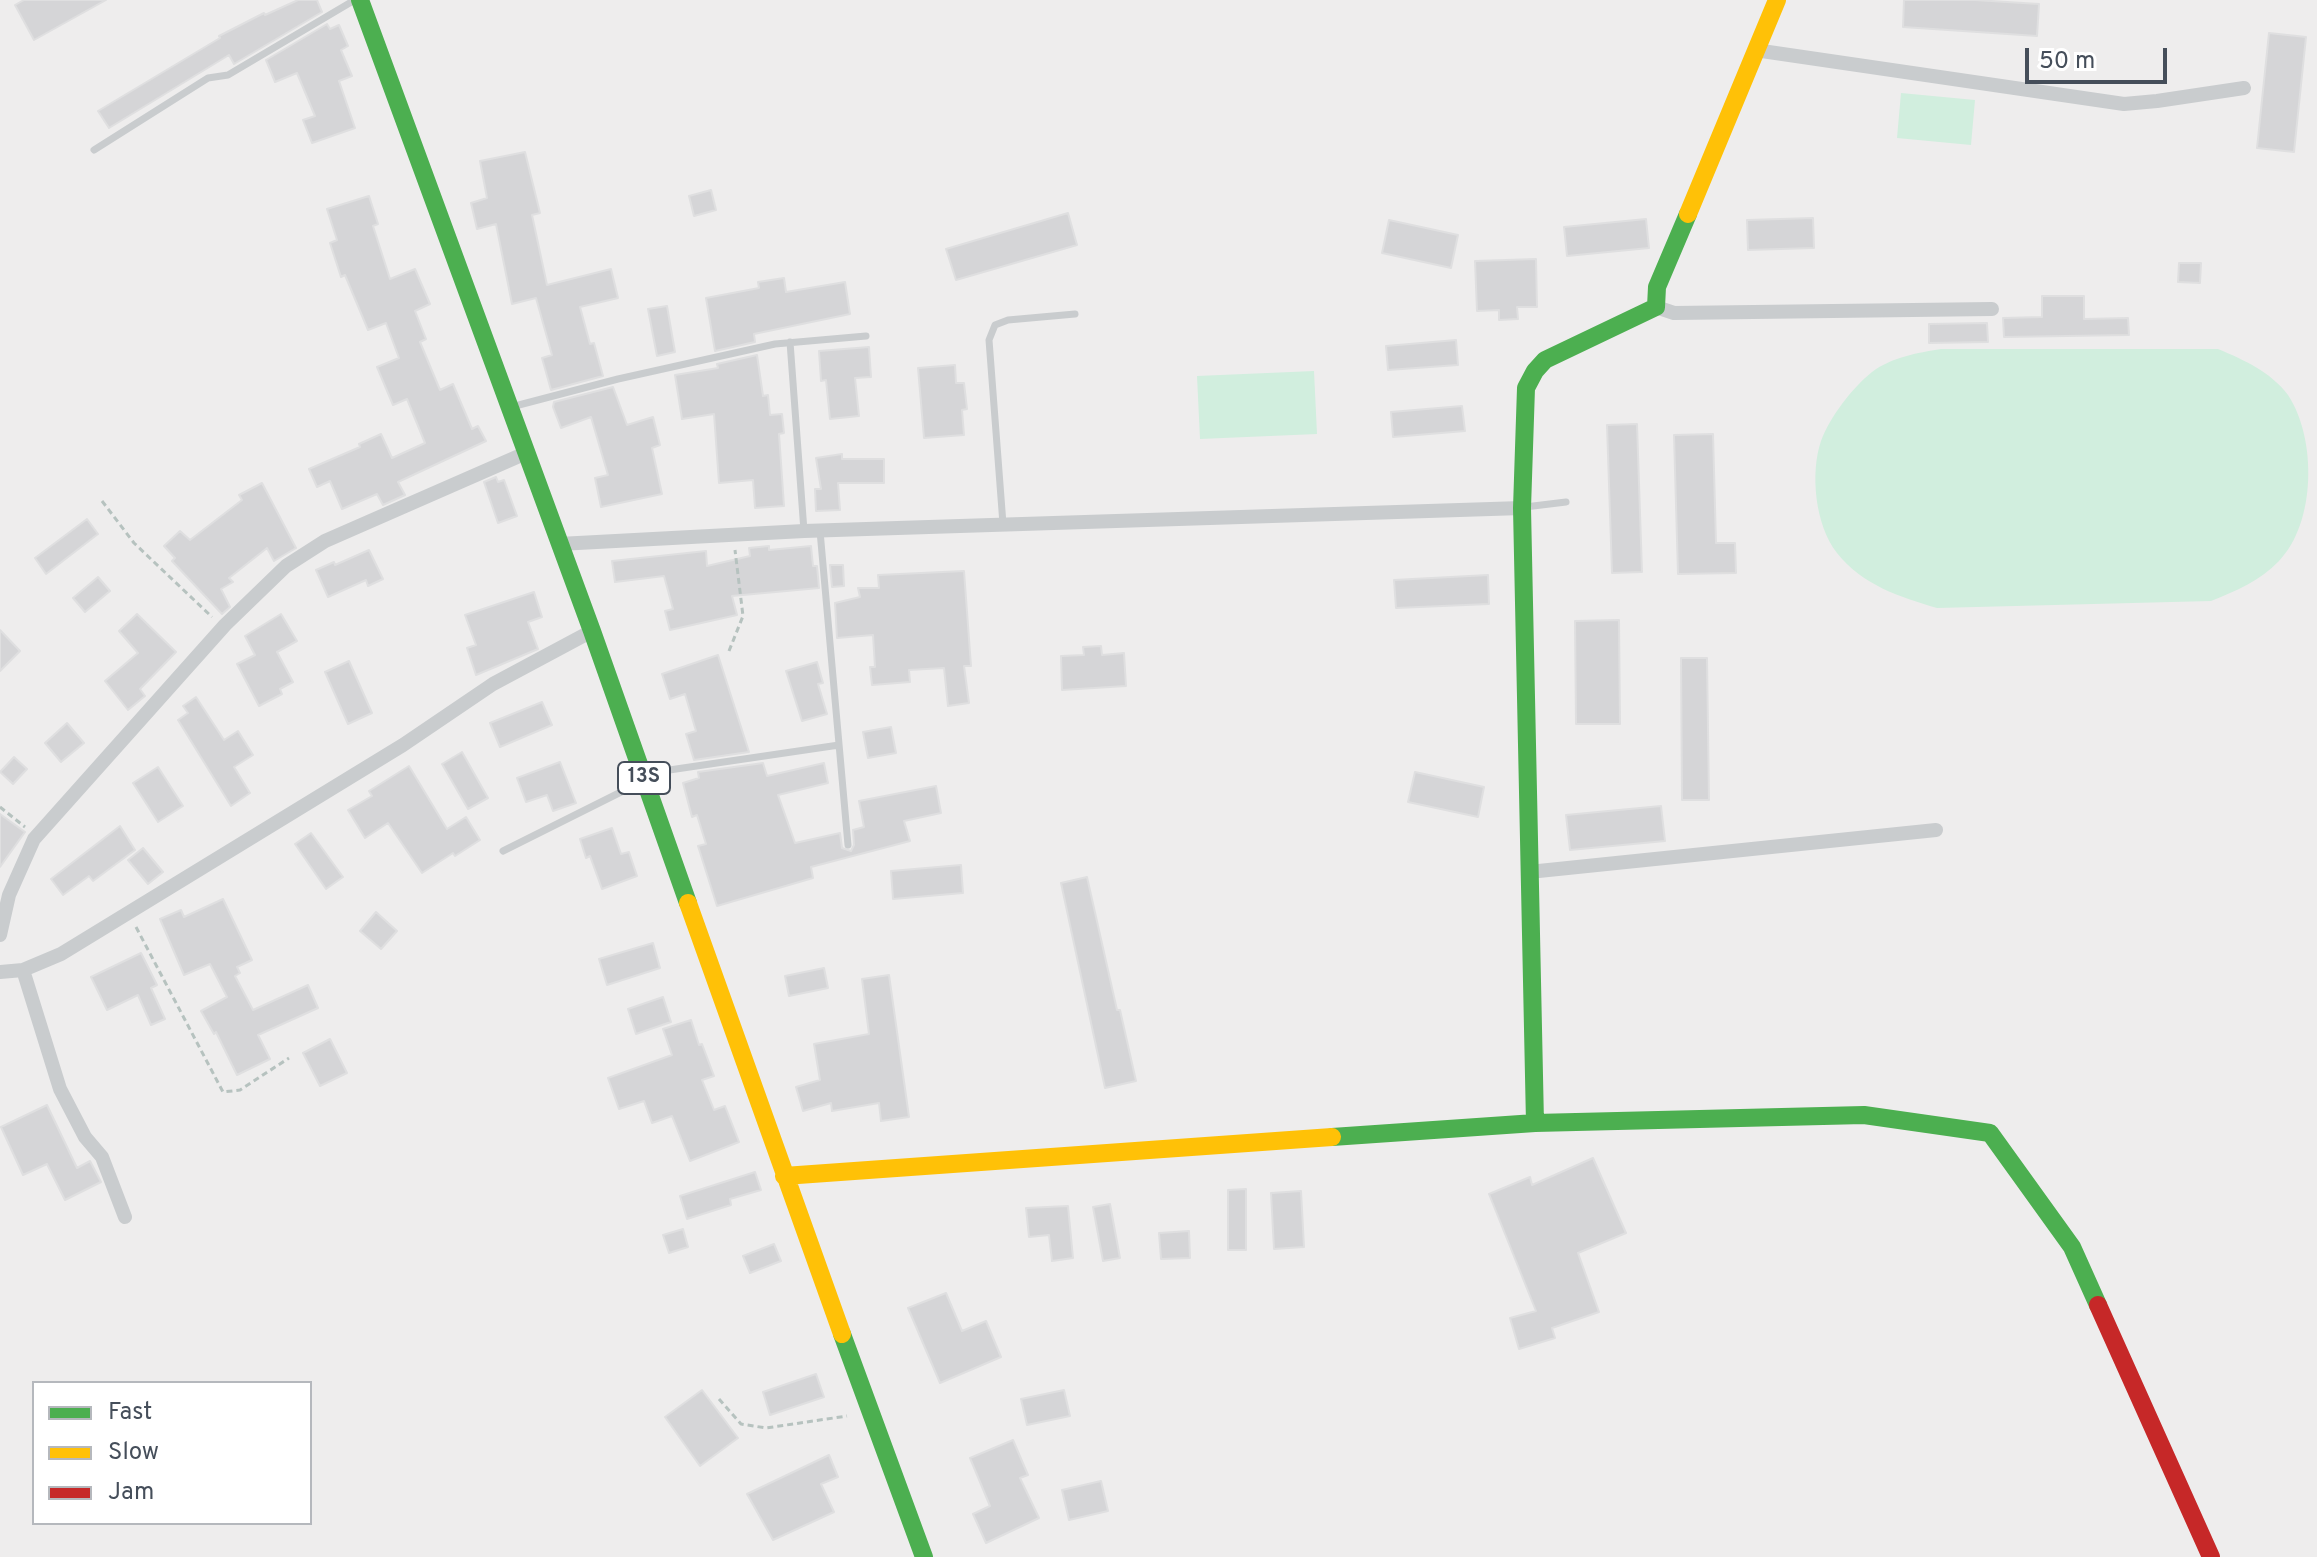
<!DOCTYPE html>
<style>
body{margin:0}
#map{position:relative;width:2317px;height:1557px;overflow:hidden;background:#eeeded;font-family:Overpass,sans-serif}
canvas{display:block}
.legend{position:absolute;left:32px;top:1381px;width:280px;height:144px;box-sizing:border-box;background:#fff;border:2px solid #b5b8bd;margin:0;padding:10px 14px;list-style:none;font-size:24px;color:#454e5a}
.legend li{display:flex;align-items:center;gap:16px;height:40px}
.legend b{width:40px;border:2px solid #b5b8bd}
.scale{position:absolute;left:2025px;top:48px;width:142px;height:36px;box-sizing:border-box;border:4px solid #454e5a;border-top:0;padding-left:10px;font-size:24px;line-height:28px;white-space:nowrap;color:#454e5a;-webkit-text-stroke:6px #fff;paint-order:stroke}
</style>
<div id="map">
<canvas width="2317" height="1557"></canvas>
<ul class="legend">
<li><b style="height:10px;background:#4caf50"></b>Fast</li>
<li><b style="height:10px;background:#ffc107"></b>Slow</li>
<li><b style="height:10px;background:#c62828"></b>Jam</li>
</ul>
<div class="scale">50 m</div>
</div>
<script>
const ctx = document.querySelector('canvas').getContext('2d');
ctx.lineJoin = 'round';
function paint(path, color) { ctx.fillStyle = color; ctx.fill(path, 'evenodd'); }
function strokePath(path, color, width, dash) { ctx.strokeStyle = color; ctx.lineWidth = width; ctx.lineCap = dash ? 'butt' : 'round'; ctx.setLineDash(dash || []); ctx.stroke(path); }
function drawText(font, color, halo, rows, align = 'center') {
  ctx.font = font + ' Overpass,sans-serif'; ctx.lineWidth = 8; ctx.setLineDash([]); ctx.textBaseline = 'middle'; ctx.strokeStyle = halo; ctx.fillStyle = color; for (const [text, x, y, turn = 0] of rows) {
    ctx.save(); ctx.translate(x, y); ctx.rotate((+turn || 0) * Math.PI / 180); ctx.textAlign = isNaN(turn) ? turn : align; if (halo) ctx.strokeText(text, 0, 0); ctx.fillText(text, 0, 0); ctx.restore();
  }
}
paint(new Path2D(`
 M 1901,93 L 1975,100 L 1971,145 L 1897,138 Z
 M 1941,349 L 2218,349 C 2244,360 2271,372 2288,395 C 2317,439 2316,523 2279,561 C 2260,581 2236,591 2211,601 L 1937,608 C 1900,597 1862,585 1837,553 C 1815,525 1810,473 1821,441 C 1830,417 1852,388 1872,372 C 1892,357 1917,353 1941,349 Z
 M 1314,371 L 1317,434 L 1200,439 L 1197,376 Z`), '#d1eede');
const building = new Path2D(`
 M 24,0 L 106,0 L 34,40 L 15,5 Z
 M 298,0 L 317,0 L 322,12 L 234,64 L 229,55 L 109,128 L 98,111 L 220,38 L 219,36 L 264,13 L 265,15 Z
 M 1904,0 L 1975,0 L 2039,4 L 2037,36 L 1903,27 Z
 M 327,24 L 330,29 L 339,25 L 348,46 L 341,50 L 352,76 L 339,81 L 355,128 L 312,143 L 303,120 L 315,116 L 297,73 L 275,82 L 266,60 Z
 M 2269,33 L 2306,37 L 2294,152 L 2257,148 Z
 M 525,152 L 540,213 L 532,215 L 547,285 L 611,269 L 618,298 L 580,307 L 590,344 L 594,343 L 603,376 L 551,390 L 542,358 L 552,355 L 536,298 L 512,304 L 496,224 L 477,229 L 471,203 L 487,198 L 480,161 Z
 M 711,190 L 716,210 L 694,216 L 689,196 Z
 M 369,196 L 378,224 L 373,226 L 390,279 L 415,269 L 430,304 L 415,311 L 426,339 L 420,342 L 440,390 L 453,384 L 472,429 L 478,426 L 486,441 L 398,482 L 405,495 L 383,505 L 377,494 L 342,509 L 330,481 L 317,487 L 309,469 L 360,447 L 359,444 L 381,434 L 392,458 L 425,443 L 407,399 L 393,405 L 377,367 L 399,358 L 386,323 L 368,330 L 345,275 L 341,277 L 330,243 L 337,240 L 327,209 Z
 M 1068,213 L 1077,245 L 956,280 L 946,249 Z
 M 1813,218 L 1814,248 L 1748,250 L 1747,220 Z
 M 1646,219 L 1649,248 L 1567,256 L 1564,227 Z
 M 1389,220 L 1458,235 L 1451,268 L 1382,253 Z
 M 1536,259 L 1537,307 L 1517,307 L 1518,319 L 1499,320 L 1499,310 L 1477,311 L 1475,261 Z
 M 2179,263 L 2201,263 L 2200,283 L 2178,282 Z
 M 784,278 L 786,292 L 845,282 L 850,314 L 754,334 L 755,342 L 715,351 L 706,298 L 759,288 L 758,282 Z
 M 2042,296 L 2084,296 L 2084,319 L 2128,318 L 2129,335 L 2004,337 L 2003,318 L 2042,317 Z
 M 667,306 L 675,352 L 657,356 L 648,309 Z
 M 1987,323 L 1988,342 L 1929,343 L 1929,324 Z
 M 1456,340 L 1458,365 L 1388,370 L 1386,346 Z
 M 869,347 L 871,377 L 855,378 L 859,416 L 830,419 L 826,380 L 821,381 L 819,351 Z
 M 757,355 L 763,396 L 768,395 L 770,415 L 782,414 L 784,433 L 779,434 L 784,506 L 755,508 L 753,480 L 719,483 L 714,414 L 682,419 L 675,375 L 718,368 L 717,364 Z
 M 955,365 L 956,383 L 964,383 L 967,409 L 962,410 L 964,435 L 924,438 L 918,368 Z
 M 613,387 L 627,425 L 653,417 L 660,445 L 652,448 L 662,494 L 601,507 L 595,478 L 608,475 L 591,417 L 561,428 L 553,407 L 554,402 Z
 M 1462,406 L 1465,431 L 1393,437 L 1391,412 Z
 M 1637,424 L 1642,572 L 1612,573 L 1607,425 Z
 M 1713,434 L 1716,543 L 1735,543 L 1736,573 L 1678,574 L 1674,435 Z
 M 842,454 L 842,459 L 884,459 L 884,483 L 838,483 L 840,510 L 816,511 L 815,489 L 821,489 L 816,458 Z
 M 496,477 L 498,482 L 504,480 L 517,516 L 498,523 L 484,482 Z
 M 262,483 L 296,548 L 274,561 L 267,548 L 229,578 L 233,582 L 221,589 L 230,607 L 222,614 L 172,561 L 175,558 L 164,546 L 180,531 L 190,540 L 242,500 L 239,495 Z
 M 87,519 L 98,534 L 46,574 L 35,558 Z
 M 769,546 L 769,550 L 811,546 L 813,566 L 817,566 L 819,588 L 732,596 L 737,615 L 670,630 L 665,611 L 673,609 L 664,576 L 615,582 L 612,561 L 706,551 L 707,566 L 750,556 L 749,548 Z
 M 369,550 L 383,579 L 368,586 L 366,580 L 328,597 L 316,570 L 334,562 L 335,565 Z
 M 830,565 L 843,565 L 844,586 L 832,587 Z
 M 964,571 L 971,666 L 964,666 L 969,703 L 948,706 L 944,668 L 909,670 L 910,682 L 872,685 L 870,667 L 875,667 L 873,635 L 837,638 L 835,603 L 860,597 L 858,588 L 879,588 L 878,575 Z
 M 1488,575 L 1489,604 L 1396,608 L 1394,580 Z
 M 98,577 L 110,591 L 85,612 L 73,598 Z
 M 534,592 L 542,617 L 528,622 L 538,649 L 476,675 L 467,648 L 476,645 L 465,615 Z
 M 137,614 L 176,652 L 140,689 L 145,696 L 128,710 L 105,681 L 138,653 L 119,631 Z
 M 281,614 L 297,641 L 277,652 L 293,682 L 280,689 L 282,694 L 259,706 L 237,664 L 255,655 L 245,636 Z
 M 1619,620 L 1620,724 L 1576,724 L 1575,621 Z
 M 0,630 L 20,651 L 0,671 Z
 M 1101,646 L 1102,655 L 1124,653 L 1126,686 L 1062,690 L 1061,656 L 1084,655 L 1083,647 Z
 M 718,655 L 749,752 L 694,760 L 686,734 L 696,731 L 685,694 L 670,699 L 662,674 Z
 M 1681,658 L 1707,658 L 1709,800 L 1682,800 Z
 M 349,661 L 372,713 L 348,724 L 325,672 Z
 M 817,662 L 823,683 L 818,684 L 827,714 L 802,721 L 786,671 Z
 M 196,697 L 224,740 L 238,731 L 253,755 L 234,767 L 250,793 L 231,806 L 178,720 L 188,713 L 183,706 Z
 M 542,702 L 552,725 L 500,747 L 490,723 Z
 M 67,723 L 84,743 L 61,762 L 45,743 Z
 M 891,727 L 896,753 L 868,758 L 863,732 Z
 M 462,752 L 488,798 L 468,809 L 442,764 Z
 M 14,757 L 27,769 L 13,784 L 0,772 Z
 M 560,762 L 576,803 L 553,811 L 547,795 L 526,802 L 517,778 Z
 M 763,763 L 767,776 L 824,763 L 828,783 L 778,795 L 795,843 L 840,833 L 842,848 L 851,851 L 854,845 L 853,830 L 864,827 L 859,801 L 936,786 L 941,813 L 904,821 L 910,841 L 811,867 L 813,878 L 717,906 L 698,846 L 706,844 L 697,815 L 692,817 L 683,783 L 699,778 L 698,772 Z
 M 409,766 L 447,829 L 466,817 L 480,840 L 455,856 L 453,853 L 422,873 L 388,823 L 365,838 L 348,810 L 372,796 L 369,791 Z
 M 158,767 L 183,806 L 158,822 L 133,783 Z
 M 1415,772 L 1484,787 L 1478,817 L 1408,802 Z
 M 1661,806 L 1665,841 L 1570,850 L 1566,815 Z
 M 0,814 L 25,832 L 0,867 Z
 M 120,826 L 135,850 L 93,881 L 89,876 L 63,895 L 51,879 Z
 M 612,828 L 621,854 L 629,852 L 637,876 L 602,889 L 590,856 L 586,858 L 580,839 Z
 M 311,833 L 343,877 L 326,889 L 295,844 Z
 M 143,848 L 163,872 L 148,884 L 128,860 Z
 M 961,865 L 963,893 L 893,899 L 891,871 Z
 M 1087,877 L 1117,1010 L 1120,1010 L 1136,1081 L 1105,1088 L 1061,883 Z
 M 223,899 L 252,960 L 237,967 L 240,973 L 235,976 L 253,1010 L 308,985 L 318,1008 L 258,1035 L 270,1059 L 237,1075 L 216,1032 L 214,1034 L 201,1011 L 227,997 L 210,964 L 184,975 L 160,919 L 181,910 L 184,917 Z
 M 376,912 L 397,931 L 381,949 L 360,931 Z
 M 653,943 L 660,968 L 607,985 L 599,959 Z
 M 141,953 L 157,985 L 151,988 L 165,1019 L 151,1025 L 138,995 L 107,1010 L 91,977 Z
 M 824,968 L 828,988 L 789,996 L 785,976 Z
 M 889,975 L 909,1117 L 881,1121 L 879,1103 L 832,1111 L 831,1103 L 803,1111 L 796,1087 L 820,1080 L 814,1044 L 869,1034 L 862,979 Z
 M 663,997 L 671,1022 L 636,1034 L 628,1009 Z
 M 691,1020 L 699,1045 L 702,1044 L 714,1076 L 702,1080 L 714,1110 L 725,1106 L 739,1142 L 690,1161 L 672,1116 L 652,1123 L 644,1101 L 619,1109 L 608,1078 L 672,1055 L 663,1029 Z
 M 330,1039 L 347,1073 L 320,1086 L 303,1053 Z
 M 47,1105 L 77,1168 L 90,1161 L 101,1182 L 65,1200 L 47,1164 L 23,1175 L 1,1127 Z
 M 1593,1158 L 1626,1233 L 1578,1253 L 1599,1312 L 1552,1328 L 1555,1338 L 1519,1349 L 1510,1318 L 1536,1311 L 1489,1194 L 1530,1177 L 1532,1185 Z
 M 755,1172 L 761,1190 L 730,1199 L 731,1205 L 687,1219 L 680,1196 Z
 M 1246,1189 L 1246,1250 L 1228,1250 L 1228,1190 Z
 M 1301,1191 L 1304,1247 L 1274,1249 L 1271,1193 Z
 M 1110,1204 L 1120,1258 L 1103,1261 L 1093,1207 Z
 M 1068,1206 L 1073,1258 L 1052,1261 L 1049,1235 L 1029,1237 L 1026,1208 Z
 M 683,1229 L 688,1247 L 669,1253 L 663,1235 Z
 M 1189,1231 L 1190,1258 L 1161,1259 L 1159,1233 Z
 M 774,1244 L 781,1261 L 750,1273 L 743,1256 Z
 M 946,1293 L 962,1331 L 986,1321 L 1001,1357 L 940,1383 L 908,1308 Z
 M 816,1374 L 824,1397 L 770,1415 L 763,1392 Z
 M 702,1390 L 738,1438 L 700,1466 L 665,1417 Z
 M 1064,1390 L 1070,1416 L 1027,1425 L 1021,1399 Z
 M 1013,1440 L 1028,1475 L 1020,1478 L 1039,1518 L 986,1543 L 973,1514 L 990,1506 L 970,1458 Z
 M 829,1455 L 838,1477 L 821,1484 L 834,1512 L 773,1540 L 747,1494 Z
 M 1101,1481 L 1108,1511 L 1069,1520 L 1062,1490 Z`);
paint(building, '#d5d5d7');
strokePath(building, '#dfdfe0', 2);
strokePath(new Path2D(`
 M 102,501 L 134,543 L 212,617
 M 729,651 L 743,616 L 735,550
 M 0,807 L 25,827
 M 136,927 L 223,1092 L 240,1090 L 289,1058
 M 719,1399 L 741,1424 L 766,1428 L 847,1416`), '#b6c2bf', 3, [6, 4]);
strokePath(new Path2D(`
 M 94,150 L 208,78 L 228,75 L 353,1
 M 790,342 L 804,531
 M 515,406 L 618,379 L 775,344 L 866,336
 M 1525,507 L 1566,502
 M 1003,524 L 989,340 L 995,325 L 1008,320 L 1075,314
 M 820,531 L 848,845
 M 649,773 L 839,745
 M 503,851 L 639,783`), '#c9ccce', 7);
strokePath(new Path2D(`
 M 1755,50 L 2124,104 L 2157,101 L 2244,88
 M 1656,307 L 1674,313 L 1992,309
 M 559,544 L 804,531 L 1522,508
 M 1529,872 L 1936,830
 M 0,935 L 9,895 L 34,839 L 225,625 L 286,566 L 325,541 L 526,453
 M 23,970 L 60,1089 L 85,1137 L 102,1157 L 125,1217
 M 0,972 L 23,970 L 61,954 L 403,745 L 493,684 L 592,631`), '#c9ccce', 14);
strokePath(new Path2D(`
 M 360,0 L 592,631 L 688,903
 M 1535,1123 L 1522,508 L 1526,388 L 1535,371 L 1545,360 L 1656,307 L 1657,287 L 1688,214
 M 1332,1137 L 1535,1123 L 1864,1115 L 1990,1133 L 2072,1247 L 2098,1305
 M 842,1334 L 924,1557`), '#4caf50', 18);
strokePath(new Path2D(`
 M 1688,214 L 1777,0
 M 688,903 L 842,1334
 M 784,1176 L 1332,1137`), '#ffc107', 18);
strokePath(new Path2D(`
 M 2098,1305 L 2211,1557`), '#c62828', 18);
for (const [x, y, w] of [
 [644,778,52]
]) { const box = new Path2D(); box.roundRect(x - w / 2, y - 16, w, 32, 6); ctx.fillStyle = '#fff'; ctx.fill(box); strokePath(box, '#454e5a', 2); }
drawText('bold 20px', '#454e5a', null, [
 ["13S",644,778]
]);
</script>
